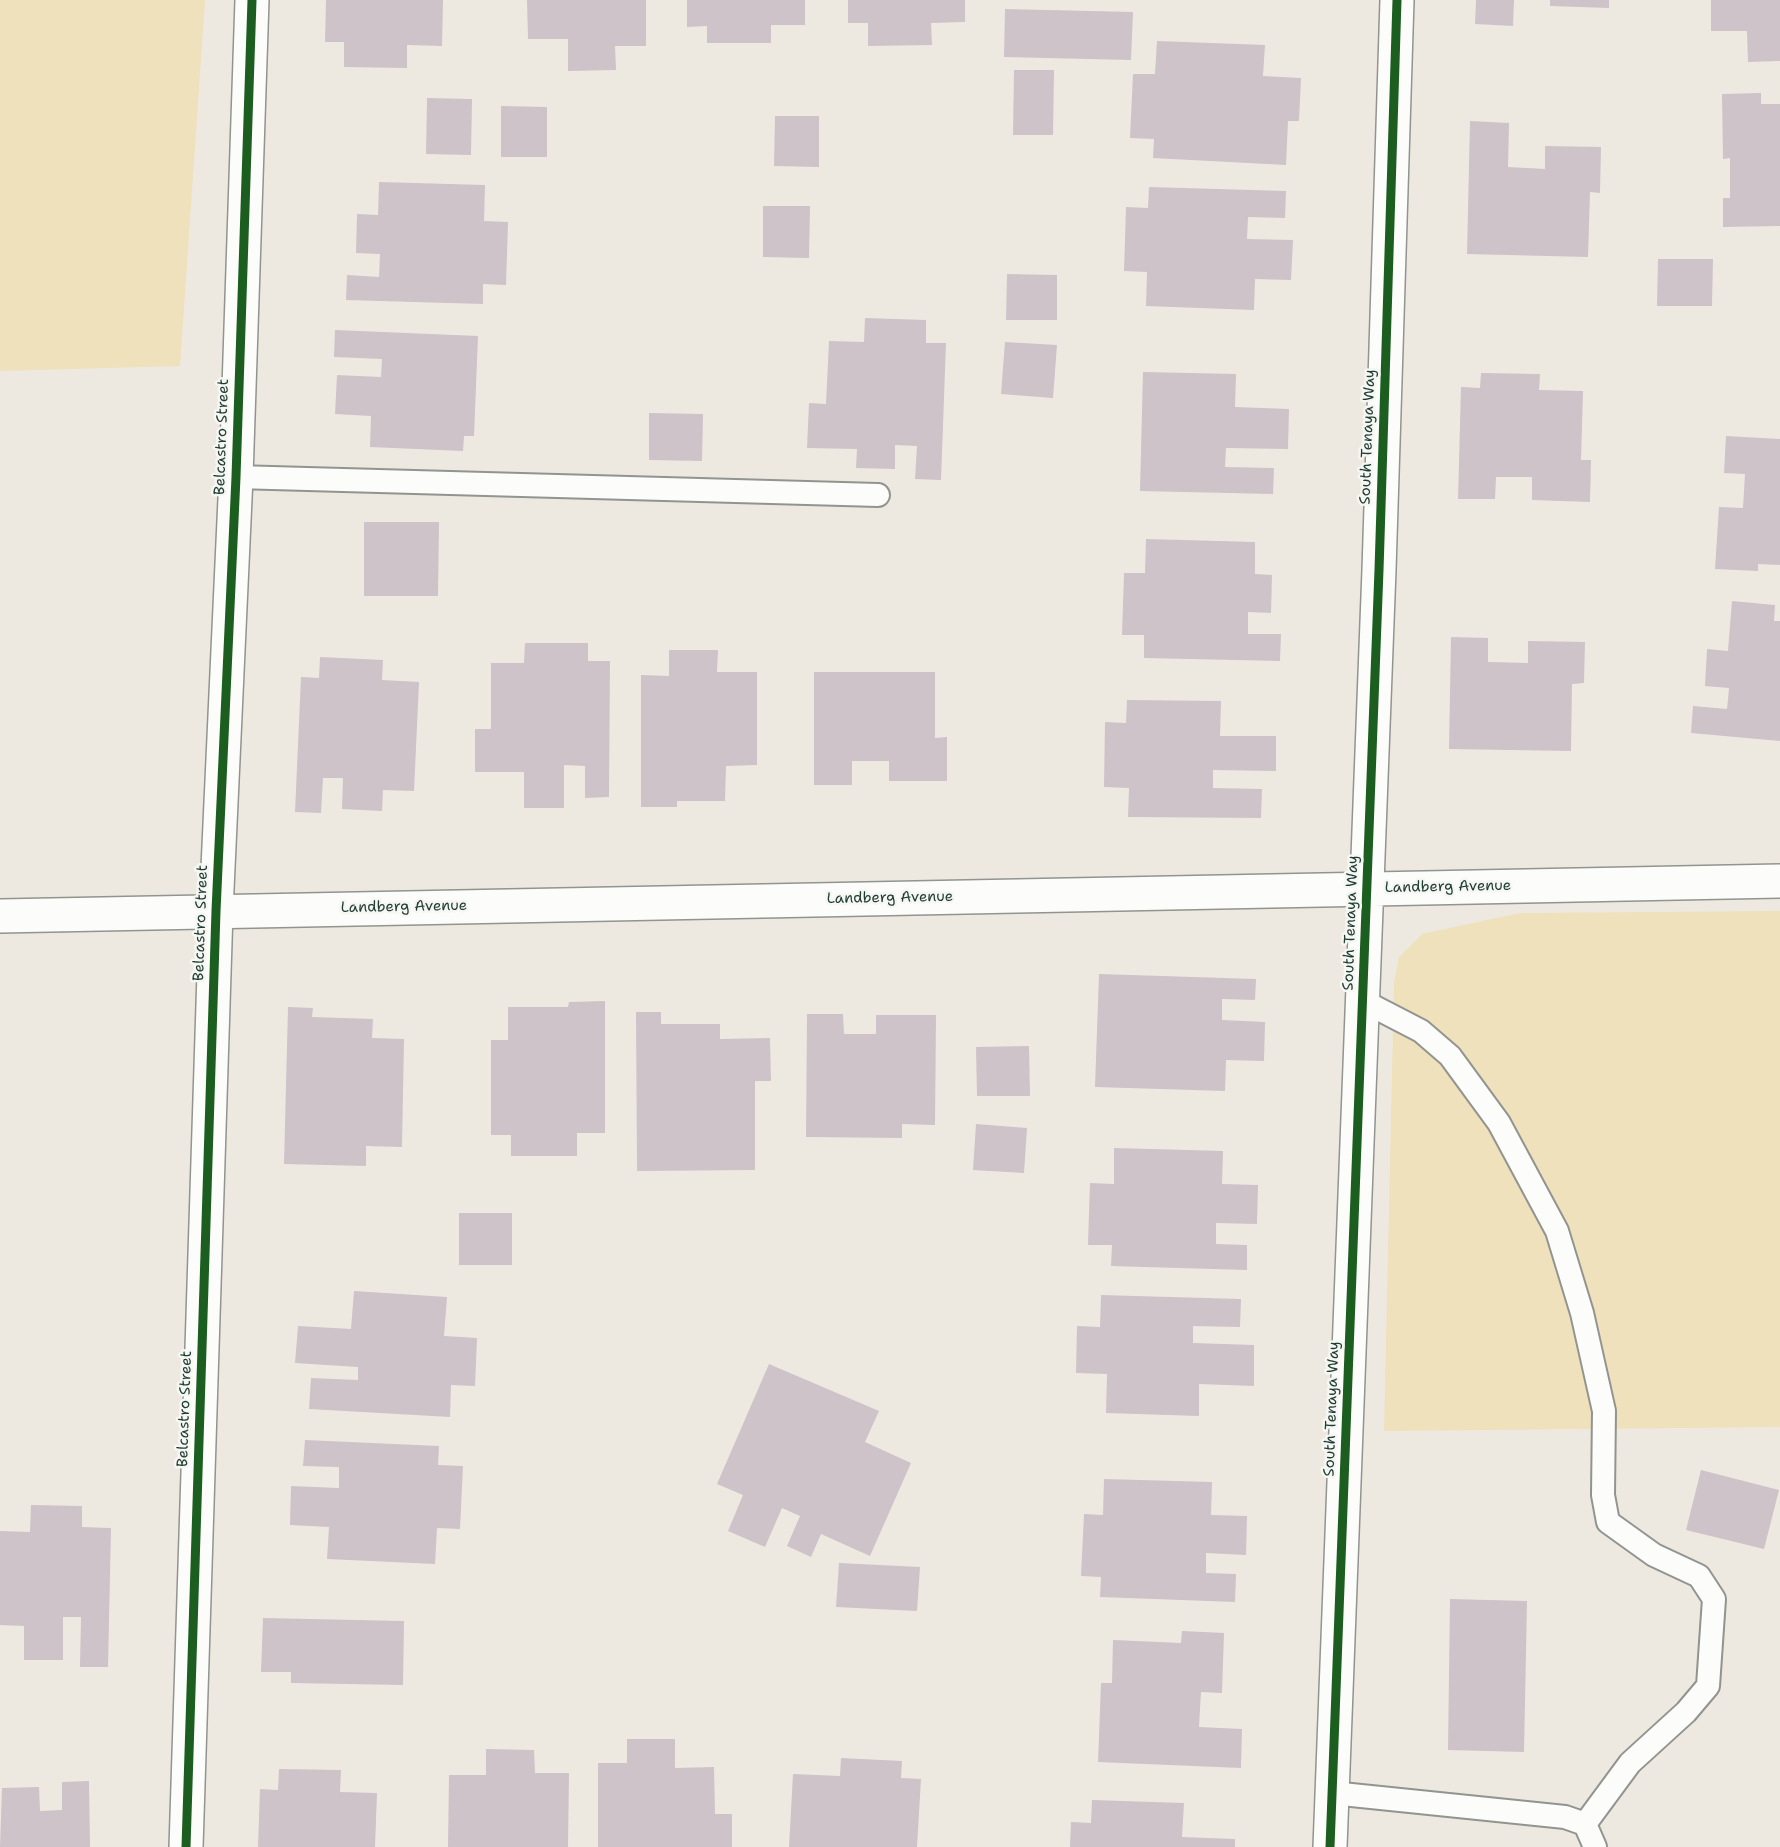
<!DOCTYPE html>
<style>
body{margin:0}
canvas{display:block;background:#ede9e0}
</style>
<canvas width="1780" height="1847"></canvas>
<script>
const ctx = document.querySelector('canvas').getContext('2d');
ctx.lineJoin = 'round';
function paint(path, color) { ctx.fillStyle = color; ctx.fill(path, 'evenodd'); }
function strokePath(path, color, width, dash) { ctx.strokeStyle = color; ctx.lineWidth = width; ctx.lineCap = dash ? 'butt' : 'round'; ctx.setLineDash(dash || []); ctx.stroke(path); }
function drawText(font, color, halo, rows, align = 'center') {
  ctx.font = font + ' "Shantell Sans",sans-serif'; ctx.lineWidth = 5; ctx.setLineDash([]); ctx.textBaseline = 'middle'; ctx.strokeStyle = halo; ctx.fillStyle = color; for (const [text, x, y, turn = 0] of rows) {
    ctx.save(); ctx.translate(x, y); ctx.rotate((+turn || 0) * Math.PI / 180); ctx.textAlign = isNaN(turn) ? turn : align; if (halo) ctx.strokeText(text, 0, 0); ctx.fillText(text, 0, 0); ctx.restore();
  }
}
paint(new Path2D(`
 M 0,0 L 205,0 L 180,366 L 0,371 Z
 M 1780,911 L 1780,1427 L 1384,1431 L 1394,983 L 1399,957 L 1422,934 L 1520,913 Z`), '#eee1bc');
paint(new Path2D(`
 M 326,0 L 443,0 L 442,46 L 407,45 L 407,68 L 344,67 L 344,42 L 325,42 Z
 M 527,0 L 646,0 L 646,46 L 615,46 L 616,70 L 568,71 L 568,39 L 528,39 Z
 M 687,0 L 805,0 L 805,25 L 771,25 L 771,43 L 707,43 L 707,26 L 687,27 Z
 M 848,0 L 965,0 L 965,22 L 931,23 L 932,45 L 868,46 L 868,23 L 848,23 Z
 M 1476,0 L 1514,0 L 1513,26 L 1475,24 Z
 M 1550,0 L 1609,0 L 1609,8 L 1550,6 Z
 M 1711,0 L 1780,0 L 1780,61 L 1748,62 L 1747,31 L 1711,31 Z
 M 1005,9 L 1133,12 L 1131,60 L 1004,57 Z
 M 1157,41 L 1265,45 L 1263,76 L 1301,78 L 1299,121 L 1288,121 L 1286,165 L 1153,158 L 1154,139 L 1130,138 L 1133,74 L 1155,74 Z
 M 1014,70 L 1054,70 L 1053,135 L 1013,135 Z
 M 1761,93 L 1761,104 L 1780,104 L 1780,226 L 1723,227 L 1723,198 L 1730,198 L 1730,158 L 1723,159 L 1722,94 Z
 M 427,98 L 472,99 L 471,155 L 426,154 Z
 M 501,106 L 547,107 L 547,157 L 501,157 Z
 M 775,116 L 819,116 L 819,167 L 774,166 Z
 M 1470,121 L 1509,123 L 1508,167 L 1545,169 L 1545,146 L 1601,147 L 1600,193 L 1590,192 L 1588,257 L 1467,254 Z
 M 379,182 L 485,185 L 484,221 L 508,222 L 506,285 L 483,284 L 483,304 L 346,300 L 347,275 L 379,277 L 380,254 L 356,253 L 357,214 L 378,215 Z
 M 1149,187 L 1286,191 L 1285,218 L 1248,217 L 1247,239 L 1293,240 L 1291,280 L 1255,279 L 1254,310 L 1146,306 L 1147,272 L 1124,271 L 1126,207 L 1148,208 Z
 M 763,206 L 810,206 L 809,258 L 763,257 Z
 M 1658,259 L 1713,259 L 1712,306 L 1657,306 Z
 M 1007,274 L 1057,275 L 1057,320 L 1006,320 Z
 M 865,318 L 926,320 L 926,343 L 946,343 L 941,480 L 915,479 L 917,446 L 895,445 L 895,469 L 856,468 L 857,449 L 807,448 L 809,403 L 826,404 L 829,341 L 864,342 Z
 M 335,330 L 478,336 L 474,436 L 464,436 L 463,451 L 370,447 L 371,416 L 335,414 L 337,375 L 381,377 L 382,359 L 334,357 Z
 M 1005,342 L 1057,345 L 1053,398 L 1001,394 Z
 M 1143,372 L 1236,374 L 1235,407 L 1289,409 L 1288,449 L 1226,448 L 1225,467 L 1274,468 L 1273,494 L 1140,491 Z
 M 1481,373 L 1540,374 L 1539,390 L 1583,391 L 1581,460 L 1591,460 L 1590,502 L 1532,500 L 1532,477 L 1496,477 L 1495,499 L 1458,499 L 1461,387 L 1480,388 Z
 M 649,413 L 703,414 L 702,461 L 649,460 Z
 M 1726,436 L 1780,439 L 1780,565 L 1758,564 L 1758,571 L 1715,569 L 1719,507 L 1743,508 L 1745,474 L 1724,473 Z
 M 364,522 L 439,522 L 438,596 L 364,596 Z
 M 1146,539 L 1255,542 L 1255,574 L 1272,575 L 1271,613 L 1248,612 L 1248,634 L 1281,634 L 1280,661 L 1144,658 L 1144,635 L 1122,635 L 1124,573 L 1145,573 Z
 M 1732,601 L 1775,605 L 1774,621 L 1780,621 L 1780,741 L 1691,733 L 1693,706 L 1727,709 L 1729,688 L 1705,686 L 1707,649 L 1728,651 Z
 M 1451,637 L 1488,638 L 1488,662 L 1528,663 L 1528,641 L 1585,642 L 1584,683 L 1572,684 L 1571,751 L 1449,749 Z
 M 525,643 L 588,643 L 588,661 L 610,661 L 609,797 L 585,798 L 585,766 L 564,765 L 564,808 L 524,808 L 524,772 L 475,772 L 475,729 L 491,729 L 491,663 L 524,663 Z
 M 669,650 L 718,650 L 717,672 L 757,672 L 757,765 L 726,766 L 725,801 L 677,801 L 677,807 L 641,807 L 641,675 L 669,676 Z
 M 320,657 L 383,660 L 382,680 L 419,682 L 414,791 L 383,790 L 382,811 L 342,809 L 343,778 L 323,778 L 321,813 L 295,812 L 301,677 L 319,678 Z
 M 814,672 L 935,672 L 935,738 L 947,737 L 947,781 L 889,781 L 889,761 L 852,761 L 852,785 L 814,785 Z
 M 1127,700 L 1221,701 L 1220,736 L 1276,736 L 1276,771 L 1213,770 L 1213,788 L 1262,789 L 1261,818 L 1128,817 L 1129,788 L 1104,787 L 1105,722 L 1126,723 Z
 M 1099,974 L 1256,979 L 1255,1000 L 1222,999 L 1222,1020 L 1265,1022 L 1264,1061 L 1226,1060 L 1225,1091 L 1095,1087 Z
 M 605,1001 L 605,1133 L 577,1133 L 577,1156 L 511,1156 L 511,1135 L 491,1135 L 491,1040 L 508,1040 L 508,1007 L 568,1007 L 569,1002 Z
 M 288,1007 L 313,1008 L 312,1017 L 373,1019 L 372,1038 L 404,1039 L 402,1147 L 366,1146 L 366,1166 L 284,1164 Z
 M 636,1012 L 661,1012 L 661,1024 L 720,1024 L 720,1039 L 770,1038 L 771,1081 L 755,1081 L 755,1170 L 637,1171 Z
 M 807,1014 L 843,1014 L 844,1034 L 876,1034 L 876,1015 L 936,1015 L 935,1125 L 902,1124 L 902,1138 L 806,1137 Z
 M 1029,1046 L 1030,1096 L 977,1096 L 976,1047 Z
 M 976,1124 L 1027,1128 L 1024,1173 L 973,1170 Z
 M 1114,1148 L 1223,1151 L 1222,1184 L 1258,1185 L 1257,1224 L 1216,1223 L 1216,1244 L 1247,1245 L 1247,1270 L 1111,1266 L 1112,1245 L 1088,1245 L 1090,1183 L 1114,1184 Z
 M 459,1213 L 512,1213 L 512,1265 L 459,1265 Z
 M 354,1291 L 447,1297 L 444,1336 L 477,1338 L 475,1386 L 451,1385 L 450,1417 L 309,1409 L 311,1378 L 358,1380 L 358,1367 L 295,1363 L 298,1326 L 351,1329 Z
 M 1101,1295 L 1241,1299 L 1240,1327 L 1193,1326 L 1193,1343 L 1254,1345 L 1254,1386 L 1199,1384 L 1199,1416 L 1106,1413 L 1107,1374 L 1076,1373 L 1077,1326 L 1100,1327 Z
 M 769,1364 L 879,1411 L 865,1442 L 911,1463 L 870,1556 L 821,1534 L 811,1557 L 787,1546 L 800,1516 L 782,1508 L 765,1547 L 728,1531 L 743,1495 L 717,1484 Z
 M 305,1440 L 439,1446 L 438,1465 L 463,1466 L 460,1529 L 437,1528 L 435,1564 L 327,1559 L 329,1527 L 290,1525 L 291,1486 L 339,1488 L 339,1467 L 303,1466 Z
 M 1701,1470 L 1779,1490 L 1764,1549 L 1686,1530 Z
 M 1104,1479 L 1212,1482 L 1211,1515 L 1247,1516 L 1246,1555 L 1206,1553 L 1206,1573 L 1236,1574 L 1235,1602 L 1100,1597 L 1101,1577 L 1081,1576 L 1084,1514 L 1103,1515 Z
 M 31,1505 L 82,1506 L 82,1527 L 111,1528 L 108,1667 L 80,1667 L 81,1617 L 63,1617 L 63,1660 L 24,1660 L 24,1626 L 0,1625 L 0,1531 L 30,1532 Z
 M 839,1563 L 920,1567 L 917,1611 L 836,1607 Z
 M 1450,1599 L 1527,1601 L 1524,1752 L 1448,1750 Z
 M 263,1618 L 404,1621 L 403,1685 L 291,1683 L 291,1672 L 261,1672 Z
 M 1182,1631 L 1224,1633 L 1222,1693 L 1201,1692 L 1199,1727 L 1242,1729 L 1241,1768 L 1098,1762 L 1101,1683 L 1112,1683 L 1113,1640 L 1181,1643 Z
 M 627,1739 L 675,1739 L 675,1768 L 714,1767 L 715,1814 L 732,1814 L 732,1847 L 598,1847 L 598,1763 L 627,1763 Z
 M 486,1749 L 534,1750 L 535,1773 L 569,1773 L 568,1847 L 448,1847 L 449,1775 L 486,1775 Z
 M 841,1758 L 902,1761 L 901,1778 L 921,1779 L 917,1847 L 789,1847 L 793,1774 L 840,1776 Z
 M 279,1769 L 341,1770 L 340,1792 L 377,1793 L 375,1847 L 258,1847 L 260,1789 L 278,1790 Z
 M 89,1781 L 90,1847 L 0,1847 L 2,1788 L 39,1787 L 40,1811 L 62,1810 L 62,1782 Z
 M 1092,1800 L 1184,1803 L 1182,1837 L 1235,1839 L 1235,1847 L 1070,1847 L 1071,1822 L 1091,1823 Z`), '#cec3c9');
const lane = new Path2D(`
 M 236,477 L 878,495
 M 1363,1001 L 1421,1031 L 1450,1056 L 1499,1123 L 1557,1231 L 1582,1313 L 1604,1411 L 1603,1495 L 1608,1522 L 1654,1555 L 1699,1576 L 1714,1599 L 1708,1686 L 1686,1712 L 1630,1763 L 1585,1824
 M 1332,1793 L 1565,1817 L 1585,1824 L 1595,1847`);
const street = new Path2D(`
 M 0,916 L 1780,881
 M 186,1847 L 216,911 L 236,477 L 252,0
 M 1330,1847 L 1379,570 L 1397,0`);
strokePath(lane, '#92948f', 26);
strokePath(street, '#92948f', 36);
strokePath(lane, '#fcfcfa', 22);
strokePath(street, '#fcfcfa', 33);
strokePath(new Path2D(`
 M 186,1847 L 216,911 L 236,477 L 252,0
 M 1330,1847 L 1379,570 L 1397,0`), '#1b5e20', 9);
drawText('15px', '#1f3d34', '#f6f6f2', [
 ["Belcastro Street",222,437,-88],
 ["South Tenaya Way",1368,437,-88],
 ["Landberg Avenue",1448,887,-1],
 ["Landberg Avenue",890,898,-1],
 ["Landberg Avenue",404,907,-1],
 ["Belcastro Street",201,923,-88],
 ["South Tenaya Way",1351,923,-88],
 ["Belcastro Street",185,1409,-88],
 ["South Tenaya Way",1332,1409,-88]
]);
</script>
